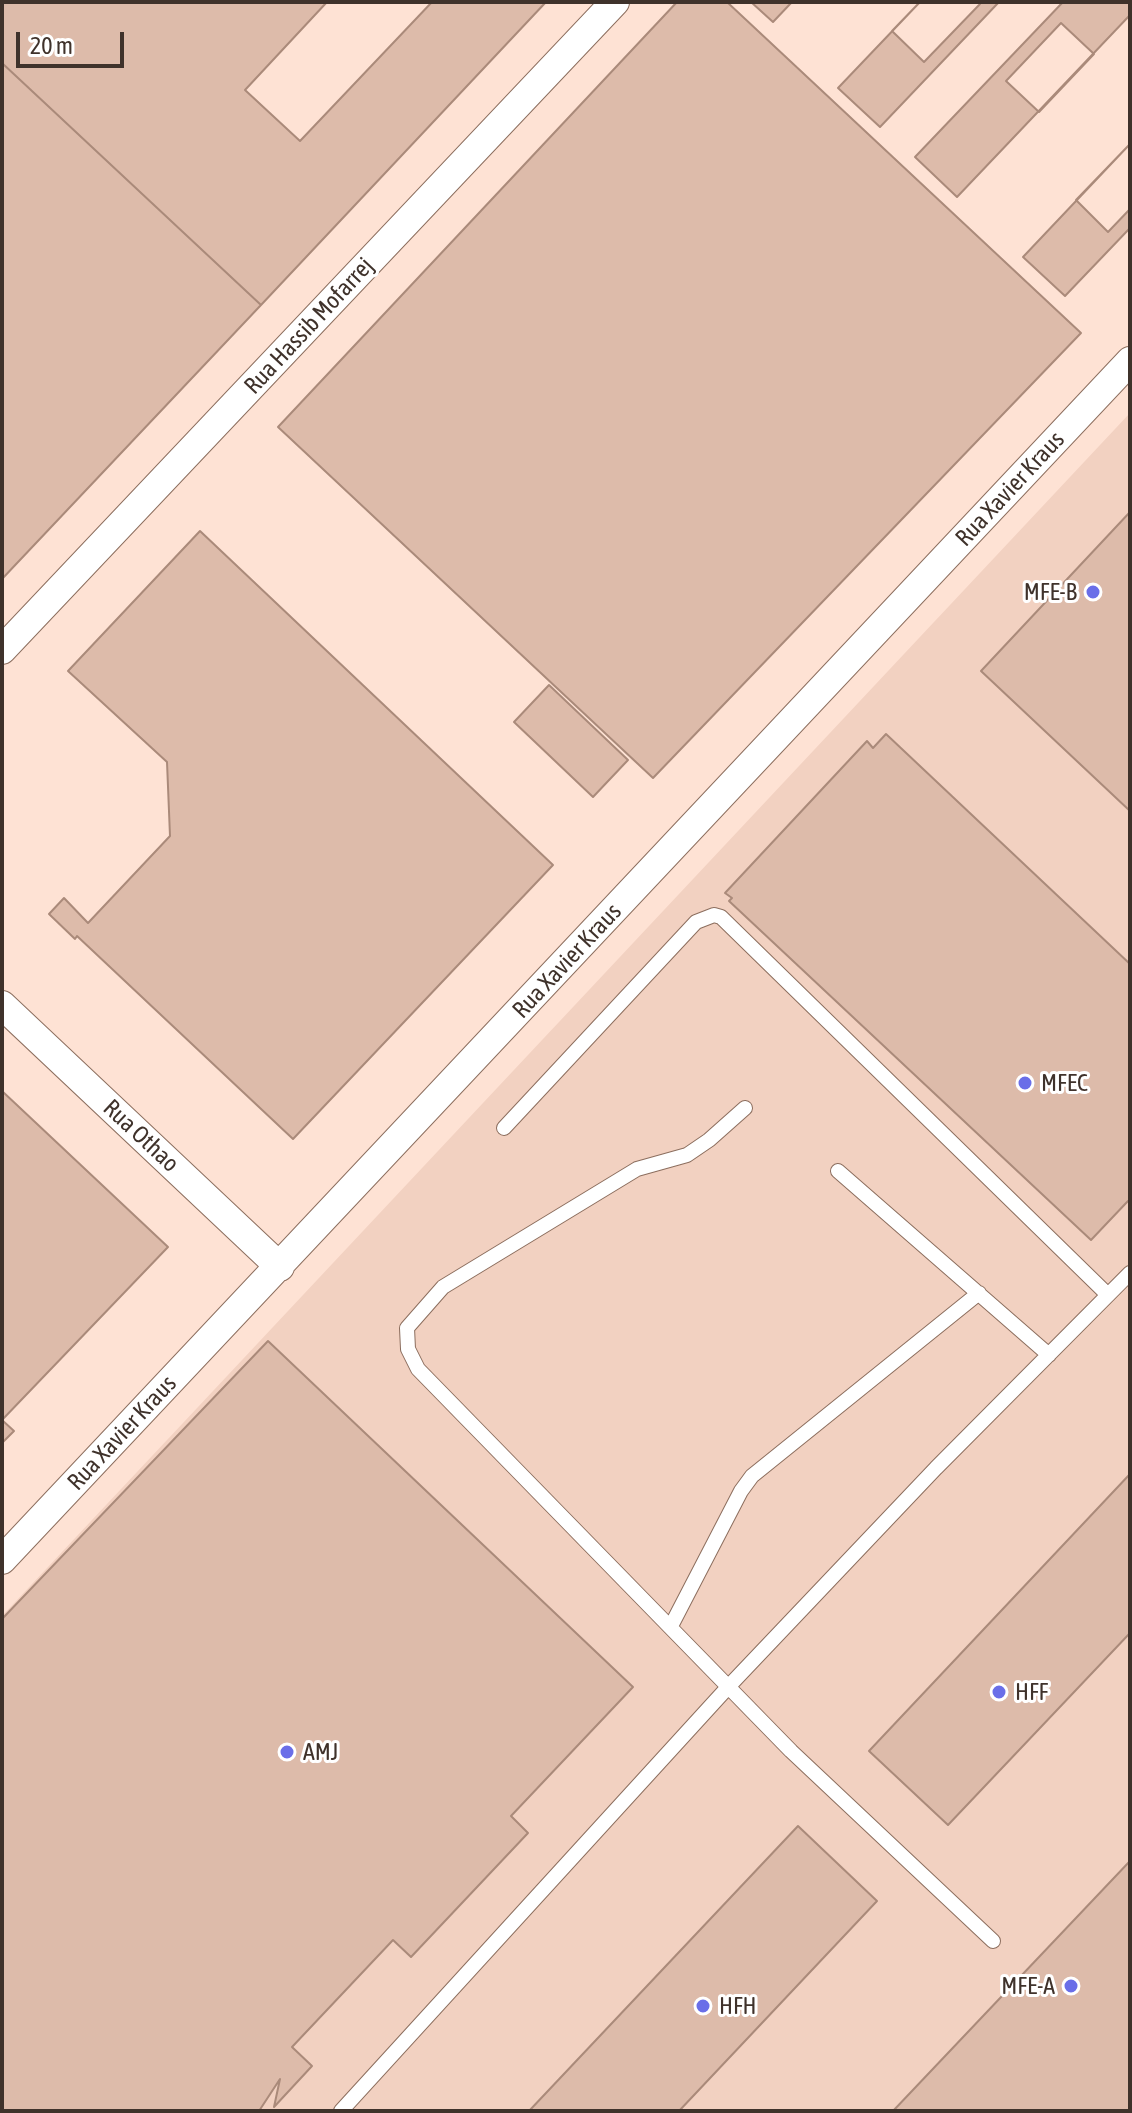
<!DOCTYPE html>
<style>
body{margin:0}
#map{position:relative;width:1132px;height:2113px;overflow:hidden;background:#fee2d4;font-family:"Asap Condensed",sans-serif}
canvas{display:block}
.frame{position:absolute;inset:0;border:4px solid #3f322b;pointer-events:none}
.scale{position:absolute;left:16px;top:32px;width:108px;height:36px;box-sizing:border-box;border:4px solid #3f322b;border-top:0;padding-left:10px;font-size:24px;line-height:28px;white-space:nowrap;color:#3f322b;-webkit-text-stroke:6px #fff;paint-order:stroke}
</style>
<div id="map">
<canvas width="1132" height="2113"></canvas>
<div class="frame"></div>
<div class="scale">20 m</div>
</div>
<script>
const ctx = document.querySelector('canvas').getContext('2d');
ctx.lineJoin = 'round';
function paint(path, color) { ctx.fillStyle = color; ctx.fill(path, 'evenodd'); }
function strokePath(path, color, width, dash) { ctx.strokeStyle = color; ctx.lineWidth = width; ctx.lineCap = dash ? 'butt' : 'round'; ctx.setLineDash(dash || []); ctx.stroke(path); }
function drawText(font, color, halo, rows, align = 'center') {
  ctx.font = font + ' "Asap Condensed",sans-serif'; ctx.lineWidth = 6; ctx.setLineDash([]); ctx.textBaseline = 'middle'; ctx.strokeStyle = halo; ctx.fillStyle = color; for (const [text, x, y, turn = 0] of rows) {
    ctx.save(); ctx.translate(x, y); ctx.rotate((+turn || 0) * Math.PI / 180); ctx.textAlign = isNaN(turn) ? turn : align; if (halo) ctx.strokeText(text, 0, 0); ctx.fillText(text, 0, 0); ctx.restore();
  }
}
paint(new Path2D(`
 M 1130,413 L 1130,2111 L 2,2111 L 2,1616 Z`), '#f2d1c1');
const building = new Path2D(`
 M 2,2 L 327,2 L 245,90 L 300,141 L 432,2 L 546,2 L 261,305 L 2,63 Z
 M 677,2 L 727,2 L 1081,333 L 653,778 L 278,427 Z
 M 751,2 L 792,2 L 773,22 Z
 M 920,2 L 977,2 L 980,4 L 924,62 L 892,31 Z
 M 920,2 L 999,2 L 880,127 L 838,88 Z
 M 1063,2 L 1130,2 L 1130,15 L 957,197 L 915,157 Z
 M 1061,23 L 1094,54 L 1039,112 L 1006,81 Z
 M 2,63 L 261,305 L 2,579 Z
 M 1130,144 L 1130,209 L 1108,232 L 1076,200 Z
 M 1130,144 L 1130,228 L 1065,296 L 1023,257 Z
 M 1130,512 L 1130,811 L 981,671 Z
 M 200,531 L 553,865 L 293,1139 L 77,936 L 75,939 L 49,914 L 64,898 L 88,923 L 170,836 L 167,762 L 68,671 Z
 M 549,685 L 628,760 L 593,797 L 514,722 Z
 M 886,734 L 1130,964 L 1130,1203 L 1128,1201 L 1091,1240 L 729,901 L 732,898 L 725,893 L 867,741 L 873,748 Z
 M 2,1091 L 168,1247 L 2,1420 Z
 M 268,1341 L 633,1687 L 511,1816 L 528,1833 L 411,1957 L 393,1940 L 292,2047 L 312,2066 L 274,2107 L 280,2079 L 259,2111 L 2,2111 L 2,1619 Z
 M 2,1420 L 14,1431 L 2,1443 Z
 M 1130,1474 L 1130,1633 L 948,1825 L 869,1751 Z
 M 798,1826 L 877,1901 L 679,2111 L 529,2111 Z
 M 1130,1861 L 1130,2111 L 893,2111 Z`);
paint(building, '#dba');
strokePath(building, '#aa8a7a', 2);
const service = new Path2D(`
 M 745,1108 L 709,1140 L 687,1155 L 637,1169 L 443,1287 L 407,1328 L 408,1349 L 418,1369 L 791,1751 L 993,1941
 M 504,1128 L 696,922 L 714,915 L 721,917 L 1108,1295
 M 838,1171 L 1049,1355
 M 671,1626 L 741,1491 L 752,1476 L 979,1293
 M 341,2111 L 729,1686 L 936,1468 L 1130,1273`);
const minor = new Path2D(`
 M 2,650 L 615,2
 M 2,1005 L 280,1267
 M 2,1560 L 1130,361`);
strokePath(service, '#8c6e5e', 16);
strokePath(minor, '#8c6e5e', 30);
strokePath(service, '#fff', 14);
strokePath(minor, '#fff', 28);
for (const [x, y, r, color] of [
 [1093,592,8,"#6a6ee8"],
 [1025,1083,8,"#6a6ee8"],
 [999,1692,8,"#6a6ee8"],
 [287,1752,8,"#6a6ee8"],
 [1071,1986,8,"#6a6ee8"],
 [703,2006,8,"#6a6ee8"]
]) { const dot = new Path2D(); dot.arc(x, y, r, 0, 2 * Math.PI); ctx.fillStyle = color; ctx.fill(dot); strokePath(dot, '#fff', 3); }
drawText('24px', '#3f322b', '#fff', [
 ["Rua Hassib Mofarrej",309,326,-47],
 ["Rua Xavier Kraus",1010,489,-47],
 ["Rua Xavier Kraus",567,961,-47],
 ["Rua Othao",141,1136,43],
 ["Rua Xavier Kraus",122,1433,-47]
]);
drawText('24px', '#3f322b', '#fff', [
 ["MFE-B",1077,592,"right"],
 ["MFEC",1041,1083],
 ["HFF",1015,1692],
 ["AMJ",303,1752],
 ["MFE-A",1055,1986,"right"],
 ["HFH",719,2006]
], 'left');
</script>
